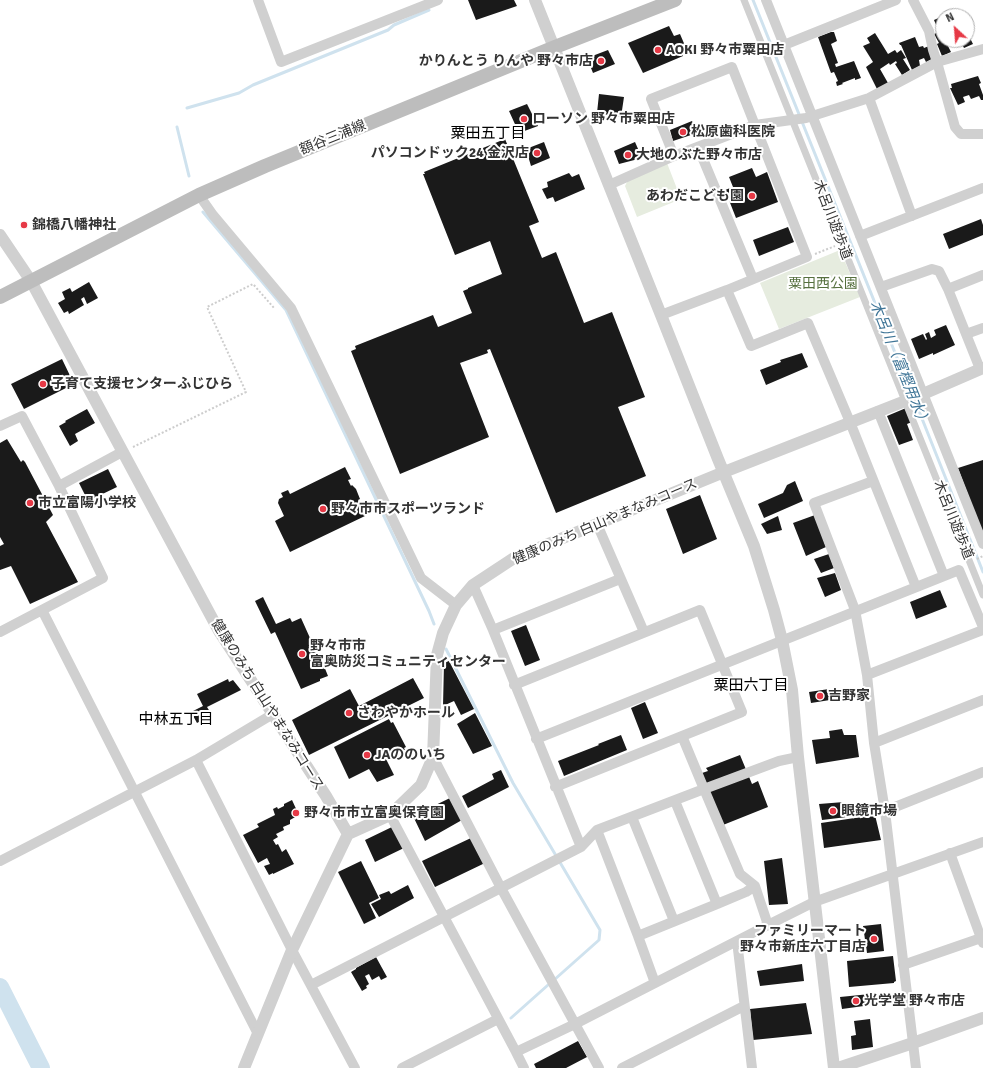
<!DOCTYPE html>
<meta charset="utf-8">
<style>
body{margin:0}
#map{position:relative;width:983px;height:1068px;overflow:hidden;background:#fff;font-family:Signika,sans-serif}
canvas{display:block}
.north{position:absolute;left:935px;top:8px;width:40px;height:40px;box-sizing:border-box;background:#fff;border:1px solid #adadad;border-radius:50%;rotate:334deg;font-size:11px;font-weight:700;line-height:16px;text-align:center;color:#333}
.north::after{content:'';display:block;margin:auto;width:14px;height:18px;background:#e63946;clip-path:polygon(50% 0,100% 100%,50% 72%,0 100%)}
</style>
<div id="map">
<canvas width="983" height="1068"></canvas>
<div class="north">N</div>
</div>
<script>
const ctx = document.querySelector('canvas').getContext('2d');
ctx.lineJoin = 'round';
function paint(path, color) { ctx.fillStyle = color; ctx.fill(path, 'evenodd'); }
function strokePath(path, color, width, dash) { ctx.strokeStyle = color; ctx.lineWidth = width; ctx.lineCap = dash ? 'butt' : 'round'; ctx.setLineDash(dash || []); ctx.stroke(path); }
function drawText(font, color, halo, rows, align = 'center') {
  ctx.font = font + ' Signika,"Noto Sans JP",sans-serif'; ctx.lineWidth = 4; ctx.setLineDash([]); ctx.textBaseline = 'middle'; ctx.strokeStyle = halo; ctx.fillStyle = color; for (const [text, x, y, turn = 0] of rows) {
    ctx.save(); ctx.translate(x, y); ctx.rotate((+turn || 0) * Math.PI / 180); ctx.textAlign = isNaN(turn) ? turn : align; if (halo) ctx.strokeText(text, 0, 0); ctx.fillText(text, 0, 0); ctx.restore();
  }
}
paint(new Path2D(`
 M 667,163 L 681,199 L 637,217 L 625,186 L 628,180 Z
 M 840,250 L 860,297 L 779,329 L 760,283 Z`), '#e6ecdf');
strokePath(new Path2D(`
 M 753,0 L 912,395
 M 187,108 L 239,93 L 253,85 L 388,30 L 394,25 L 429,10
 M 177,127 L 189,176
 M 203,212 L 286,310 L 429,611 L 434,624
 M 915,401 L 983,572
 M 446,649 L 513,783 L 600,930 L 599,940 L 554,980
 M 511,1018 L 548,985`), '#cfe2ee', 3);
strokePath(new Path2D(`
 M 0,987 L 41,1068`), '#cfe2ee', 18);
paint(new Path2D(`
 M 468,0 L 514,0 L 517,6 L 476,20 Z
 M 943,16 L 943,40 L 945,40 L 951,52 L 942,56 L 937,44 L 939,43 L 934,34 L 939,32 L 934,20 Z
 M 669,26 L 674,36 L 680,34 L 686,48 L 682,51 L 683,56 L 643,73 L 628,43 Z
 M 831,32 L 834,32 L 837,41 L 831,44 L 838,63 L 835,64 L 836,67 L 854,61 L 861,78 L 855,80 L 855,78 L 842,83 L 843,84 L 837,86 L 836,82 L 838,81 L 834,72 L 831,73 L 818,37 Z
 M 967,32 L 973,44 L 964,48 L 960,40 L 967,40 Z
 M 875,33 L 888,54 L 895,50 L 897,53 L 901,50 L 906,58 L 903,59 L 910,70 L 902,75 L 895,64 L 897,63 L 896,61 L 890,65 L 889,63 L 880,69 L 888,83 L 877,89 L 866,67 L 873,62 L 863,46 L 870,43 L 867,38 Z
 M 915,37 L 919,47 L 923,46 L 924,48 L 929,46 L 934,58 L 926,62 L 924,58 L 919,60 L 920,66 L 912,70 L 901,45 L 900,45 L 899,43 Z
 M 608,50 L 615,64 L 593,73 L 587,58 Z
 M 978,76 L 981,83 L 979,84 L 983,95 L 983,100 L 981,100 L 979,96 L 971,99 L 969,95 L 963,97 L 965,102 L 958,105 L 950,88 L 952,88 L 951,84 Z
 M 599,94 L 624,97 L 621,117 L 597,113 Z
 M 527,104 L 538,126 L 519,133 L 509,111 Z
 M 692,121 L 697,133 L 673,141 L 670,130 Z
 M 505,139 L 539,222 L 529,226 L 542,258 L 556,252 L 584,323 L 612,312 L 645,397 L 618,407 L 646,476 L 556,513 L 490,349 L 487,350 L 488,353 L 460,363 L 489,437 L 400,474 L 351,351 L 356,349 L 355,346 L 433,315 L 438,327 L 472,313 L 463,291 L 468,289 L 468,288 L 502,274 L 490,241 L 455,255 L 423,174 L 425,174 L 424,172 Z
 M 544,142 L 550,158 L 531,166 L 526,149 Z
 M 635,142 L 642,158 L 619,164 L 614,151 Z
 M 752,168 L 756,177 L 767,172 L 778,202 L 736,218 L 725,190 L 733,187 L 729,177 Z
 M 569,173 L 572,177 L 579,174 L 585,189 L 555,202 L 553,197 L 547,199 L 542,189 L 548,187 L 547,182 Z
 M 981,219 L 983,225 L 983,235 L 949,249 L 943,234 Z
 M 788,227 L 794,242 L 759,256 L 753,240 Z
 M 89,282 L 98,298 L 87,304 L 84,297 L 81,299 L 84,305 L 69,314 L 68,311 L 64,313 L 58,303 L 65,299 L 62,292 L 70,288 L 72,292 Z
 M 946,325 L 955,345 L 933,355 L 933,353 L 919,359 L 911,339 L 923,334 L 926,340 L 927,339 L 925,334 L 929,332 L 931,338 L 936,335 L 934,330 Z
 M 802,353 L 808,367 L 766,385 L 760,370 L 781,362 L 780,360 Z
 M 62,359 L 74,384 L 24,409 L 11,384 Z
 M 906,408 L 912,422 L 907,424 L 913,440 L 899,445 L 887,416 Z
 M 87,409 L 95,423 L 75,434 L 78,441 L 70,446 L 59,426 L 66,422 L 65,421 Z
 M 7,439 L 21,462 L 23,460 L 25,462 L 53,515 L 46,522 L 78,582 L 30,604 L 11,566 L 0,570 L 0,546 L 4,544 L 0,537 L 0,443 Z
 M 983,460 L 983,535 L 958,468 Z
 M 345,467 L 351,479 L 348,480 L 351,486 L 352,485 L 356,489 L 360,499 L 358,500 L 360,505 L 365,516 L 290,552 L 275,521 L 284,516 L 278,503 L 279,499 L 283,497 L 281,493 L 288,490 L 290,494 Z
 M 108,469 L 117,487 L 88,501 L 79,483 Z
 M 795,481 L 803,501 L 764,518 L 758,504 L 783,493 L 787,485 Z
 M 700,495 L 717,539 L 683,554 L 666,509 Z
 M 815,515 L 826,547 L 806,556 L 793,523 Z
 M 778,516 L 782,530 L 767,534 L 761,524 Z
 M 829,554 L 834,568 L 821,573 L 814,559 Z
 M 835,573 L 841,590 L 825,597 L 817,578 Z
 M 940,590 L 947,607 L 916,619 L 910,602 Z
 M 263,597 L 276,624 L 290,618 L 292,622 L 301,618 L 310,638 L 312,637 L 325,665 L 324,666 L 328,676 L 320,679 L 320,681 L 301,689 L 275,632 L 271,634 L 255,601 Z
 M 526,625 L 540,660 L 525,666 L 511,631 Z
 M 449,661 L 474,709 L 461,715 L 454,701 L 443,706 L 444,663 Z
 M 413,678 L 424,698 L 309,755 L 292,720 L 350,689 L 359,706 Z
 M 228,679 L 229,682 L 233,680 L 241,690 L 207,707 L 212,715 L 197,723 L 191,712 L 203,706 L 197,694 Z
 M 829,689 L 830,700 L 811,703 L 809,692 Z
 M 645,702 L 658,733 L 643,739 L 631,708 Z
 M 475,713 L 492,746 L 473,754 L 457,724 Z
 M 389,719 L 391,723 L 393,722 L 406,747 L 404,748 L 405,750 L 386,759 L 394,775 L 377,782 L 369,769 L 349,779 L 334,747 Z
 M 842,729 L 844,735 L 856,735 L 859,757 L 816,764 L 812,740 L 830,738 L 829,731 Z
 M 621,735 L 627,750 L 564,776 L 558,761 L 599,745 L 598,744 Z
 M 740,755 L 752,784 L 758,781 L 768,807 L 723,825 L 702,773 L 708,771 L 706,768 Z
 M 501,770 L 509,787 L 468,808 L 462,796 L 494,779 L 492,774 Z
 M 450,798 L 462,820 L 425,841 L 413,816 Z
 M 292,800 L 298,813 L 296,814 L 297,816 L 290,820 L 290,824 L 283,827 L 284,830 L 276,834 L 278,837 L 273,840 L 276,845 L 278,844 L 282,852 L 286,849 L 294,864 L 273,874 L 273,873 L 269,875 L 264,866 L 270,864 L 267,858 L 258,863 L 243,835 L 259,827 L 257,824 L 275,815 L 273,809 L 277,807 L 278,809 L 284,806 L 284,804 Z
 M 844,802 L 847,817 L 822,820 L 819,804 Z
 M 875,815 L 881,840 L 824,848 L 821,823 Z
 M 394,826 L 404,848 L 375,862 L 365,840 Z
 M 471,838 L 485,863 L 435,887 L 422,861 Z
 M 782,858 L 788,904 L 769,905 L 764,861 Z
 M 361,861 L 379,898 L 369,903 L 376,918 L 364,924 L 338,872 Z
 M 408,885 L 414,898 L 379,917 L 371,904 L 381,899 L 379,895 L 389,891 L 391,894 Z
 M 881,924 L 884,951 L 867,953 L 863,926 Z
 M 893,956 L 896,981 L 894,982 L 894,983 L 849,987 L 847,961 Z
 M 376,957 L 387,977 L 381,980 L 379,976 L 372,980 L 369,974 L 365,976 L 369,984 L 366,986 L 367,988 L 362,991 L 351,972 L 356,969 L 356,968 Z
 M 802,964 L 804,981 L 760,986 L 757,971 Z
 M 870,994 L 871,1005 L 842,1009 L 840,997 Z
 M 806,1003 L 812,1034 L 753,1040 L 750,1009 Z
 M 870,1019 L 873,1047 L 852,1050 L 851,1036 L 856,1035 L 854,1021 Z
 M 578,1041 L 587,1057 L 566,1068 L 536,1068 L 534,1064 Z`), '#1a1a1a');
strokePath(new Path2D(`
 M 815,254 L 835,246
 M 133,447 L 246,392 L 207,307 L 253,284 L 275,309
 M 977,559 L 983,556`), '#cdcdcd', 2, [2, 2]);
strokePath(new Path2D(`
 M 744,0 L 983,595`), '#d0d0d0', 7);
strokePath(new Path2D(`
 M 258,0 L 281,62 L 438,0
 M 766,0 L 983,544
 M 913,0 L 929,31 L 933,50 L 937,62 L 955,127 L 961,134 L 983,134
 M 784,45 L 896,0
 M 869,98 L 912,216
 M 698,147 L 753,279
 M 674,156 L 651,99 L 732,67 L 807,257 L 727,290
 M 609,185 L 674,156 L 755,125 L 806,118 L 869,98 L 937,62 L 983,49
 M 199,195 L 213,215 L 291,308 L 421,578 L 456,605
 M 860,236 L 983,188
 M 881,287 L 932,269 L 939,271 L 948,289
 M 661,315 L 727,290 L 751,346 L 808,323 L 850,422 L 916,587
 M 966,334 L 983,328
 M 980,369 L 948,289 L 983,275
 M 878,411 L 944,576
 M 0,426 L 22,416 L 59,486 L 103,578 L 0,632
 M 873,481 L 814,503 L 855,610 L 867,675 L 874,743 L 885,811 L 916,1068
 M 59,486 L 122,452
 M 597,524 L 644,632
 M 473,585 L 493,630 L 581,847
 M 42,610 L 258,1034
 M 493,630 L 620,579
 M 867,675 L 983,630
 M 514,685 L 700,610 L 742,712 L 555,787
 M 682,736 L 704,789 L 779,761 L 798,757
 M 536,739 L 959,570 L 983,627
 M 874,743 L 983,700
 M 433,757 L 501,888 L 599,1068
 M 196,760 L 292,950 L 355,1068
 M 675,801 L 717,904
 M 885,811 L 983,772
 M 390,815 L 516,1052
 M 632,817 L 674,921
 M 597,830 L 638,936 L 717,904 L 746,892 L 755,886
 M 950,853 L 981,938
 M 0,861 L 196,760 L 273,714
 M 638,936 L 655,983
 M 737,941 L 752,1068
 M 903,965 L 981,938 L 983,943
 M 311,985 L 581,847 L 597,830 L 704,789 L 740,874 L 755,886 L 768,925
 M 402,1068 L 498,1019
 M 524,1068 L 516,1052 L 575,1024 L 768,925 L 814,902 L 983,842
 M 622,1068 L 744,1006`), '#d0d0d0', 10);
strokePath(new Path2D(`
 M 535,0 L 661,315 L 718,459 L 754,546 L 774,610 L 782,640 L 792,690 L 798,757 L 834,1068
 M 0,235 L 31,281 L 219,631 L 326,796 L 348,834 L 390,815 L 421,785 L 433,757 L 437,655 L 443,633 L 456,605 L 473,585 L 514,558 L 724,472 L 923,394 L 983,368
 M 244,1068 L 292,950 L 348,834
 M 838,1068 L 913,1043 L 983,1018`), '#d0d0d0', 12);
strokePath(new Path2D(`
 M 0,297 L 199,195 L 265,166 L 555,47 L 675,0`), '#bdbdbd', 14);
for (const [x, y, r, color] of [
 [658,50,4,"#e63946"],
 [601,61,4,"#e63946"],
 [524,119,4,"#e63946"],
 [683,132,4,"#e63946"],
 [537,153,4,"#e63946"],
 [628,155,4,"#e63946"],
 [752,196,4,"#e63946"],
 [24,225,4,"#e63946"],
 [43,384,4,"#e63946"],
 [30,503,4,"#e63946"],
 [323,509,4,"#e63946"],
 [302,654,4,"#e63946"],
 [820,696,4,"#e63946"],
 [349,713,4,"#e63946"],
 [367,755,4,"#e63946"],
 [833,811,4,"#e63946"],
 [296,813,4,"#e63946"],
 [874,939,4,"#e63946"],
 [856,1001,4,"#e63946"]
]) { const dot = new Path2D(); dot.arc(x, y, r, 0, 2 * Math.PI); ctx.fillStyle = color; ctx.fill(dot); strokePath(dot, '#fff', 1.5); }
drawText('bold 14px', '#333', '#fff', [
 ["AOKI 野々市粟田店",666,50],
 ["かりんとう りんや 野々市店",593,61,"right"],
 ["ローソン 野々市粟田店",532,119],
 ["松原歯科医院",691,132],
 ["パソコンドック24 金沢店",529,153,"right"],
 ["大地のぶた野々市店",636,155],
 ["あわだこども園",744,196,"right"],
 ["錦橋八幡神社",32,225],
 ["子育て支援センターふじひら",51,384],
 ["市立富陽小学校",38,503],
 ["野々市市スポーツランド",331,509],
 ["野々市市",310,646],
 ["富奥防災コミュニティセンター",310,662],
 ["吉野家",828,696],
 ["さわやかホール",357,713],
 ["JAののいち",375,755],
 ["眼鏡市場",841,811],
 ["野々市市立富奥保育園",304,813],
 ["ファミリーマート",866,931,"right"],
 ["野々市新庄六丁目店",866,947,"right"],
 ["光学堂 野々市店",864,1001]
], 'left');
drawText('14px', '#333', '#fff', [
 ["額谷三浦線",333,138,-22],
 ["木呂川遊歩道",832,220,69],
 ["木呂川遊歩道",953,520,68],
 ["健康のみち 白山やまなみコース",605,522,-23],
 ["健康のみち 白山やまなみコース",267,705,58]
]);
drawText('14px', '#56703f', '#fff', [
 ["粟田西公園",823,284]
]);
drawText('15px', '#000', '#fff', [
 ["粟田五丁目",488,134],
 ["粟田六丁目",751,686],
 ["中林五丁目",176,720]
]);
drawText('italic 15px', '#3f7597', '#fff', [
 ["木呂川（富樫用水）",899,364,68]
]);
</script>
